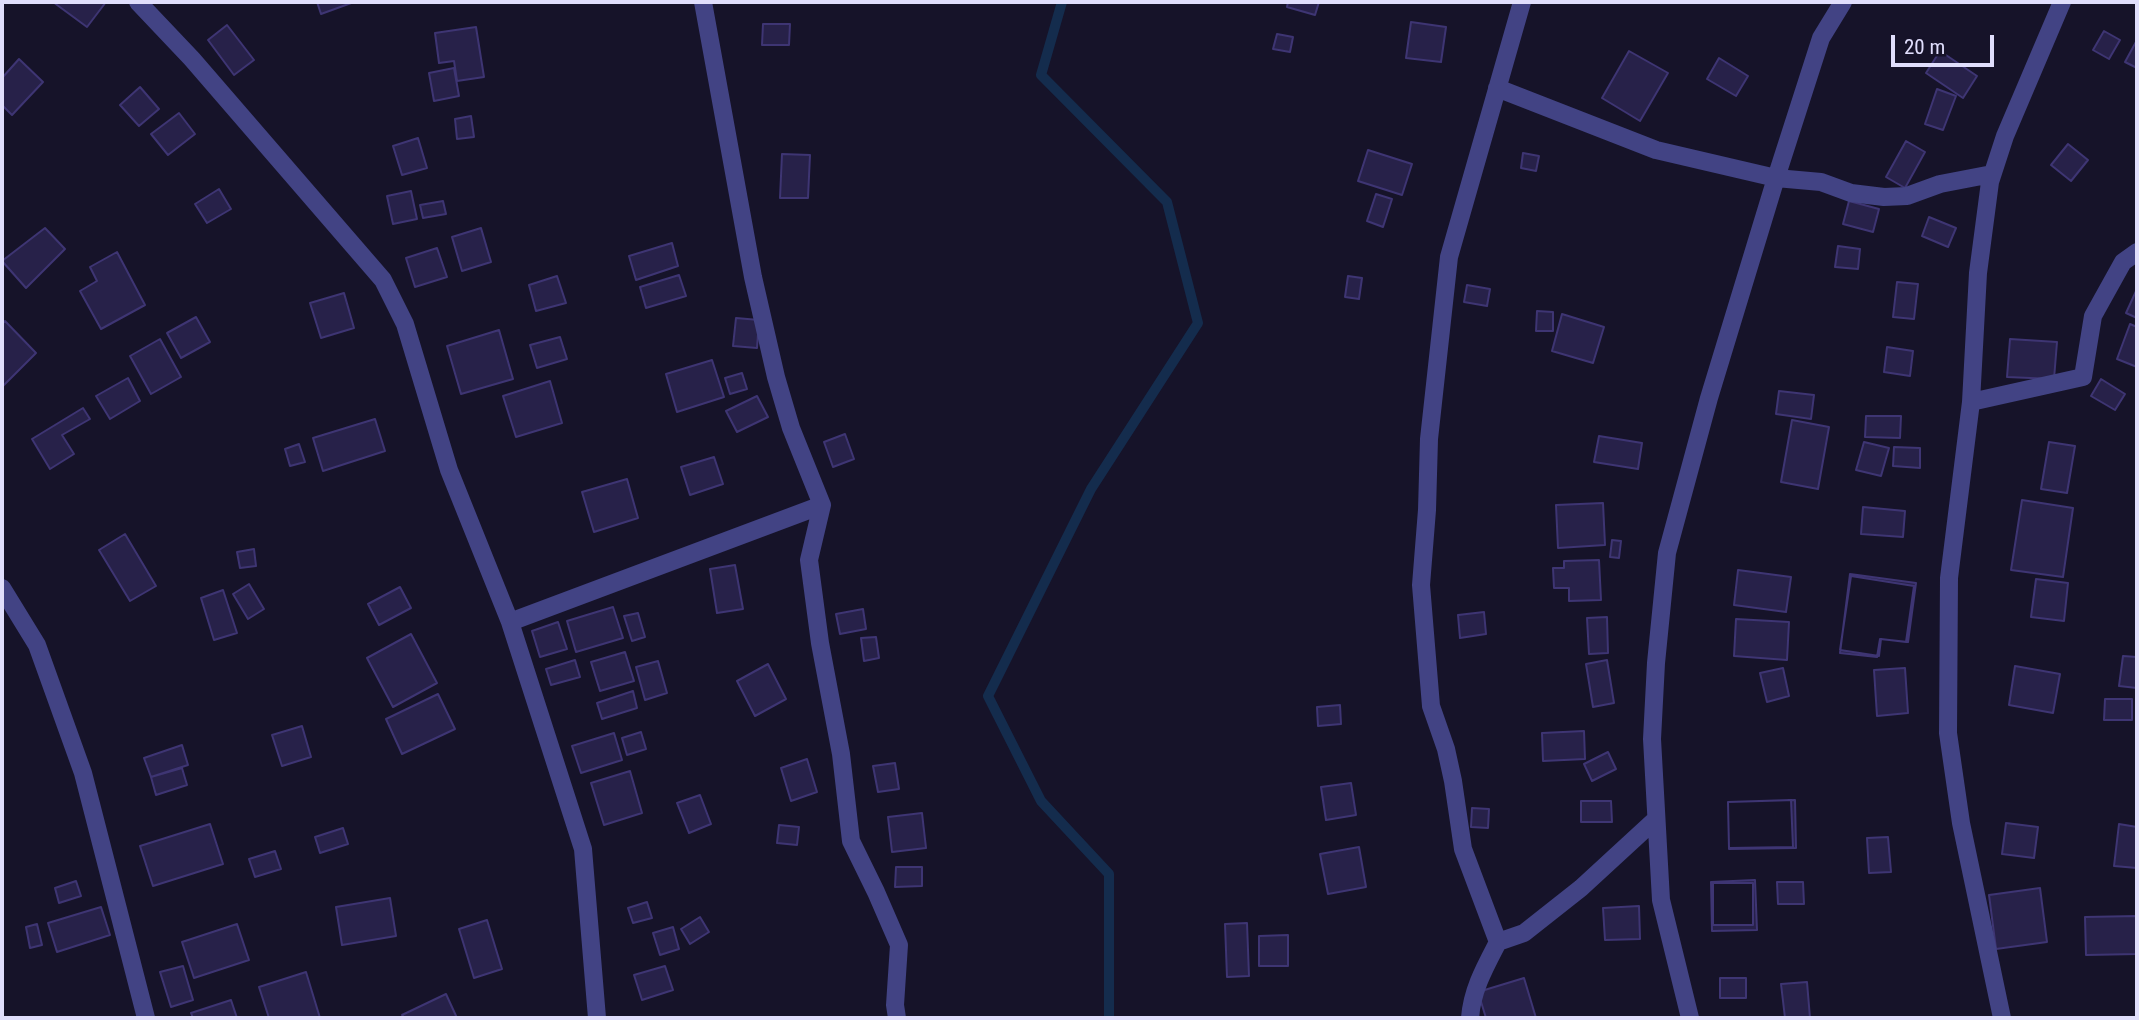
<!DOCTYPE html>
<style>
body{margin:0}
#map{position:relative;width:2139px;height:1020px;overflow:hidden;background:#161329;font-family:"Roboto Condensed",sans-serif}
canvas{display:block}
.frame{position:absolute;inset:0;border:4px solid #e0defc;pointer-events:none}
.scale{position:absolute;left:1891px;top:35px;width:103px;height:32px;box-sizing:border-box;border:4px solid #e0defc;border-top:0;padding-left:9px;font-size:21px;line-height:24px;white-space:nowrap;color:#e0defc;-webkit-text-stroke:5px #161329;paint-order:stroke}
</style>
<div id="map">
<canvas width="2139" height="1020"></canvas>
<div class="frame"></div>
<div class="scale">20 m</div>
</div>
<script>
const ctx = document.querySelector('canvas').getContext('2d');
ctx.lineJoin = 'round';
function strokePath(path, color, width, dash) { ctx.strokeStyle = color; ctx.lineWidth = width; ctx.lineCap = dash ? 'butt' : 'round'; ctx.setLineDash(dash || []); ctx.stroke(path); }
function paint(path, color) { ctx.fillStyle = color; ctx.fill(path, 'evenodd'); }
strokePath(new Path2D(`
 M 1062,2 L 1041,75 L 1167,202 L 1198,323 L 1091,489 L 988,696 L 1041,801 L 1109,874 L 1109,1018`), '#142c4d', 10);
const building = new Path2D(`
 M 53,2 L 106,2 L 87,27 Z
 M 317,2 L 354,2 L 321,14 Z
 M 1288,2 L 1319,2 L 1315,15 L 1287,7 Z
 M 1411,22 L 1446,27 L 1441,62 L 1406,58 Z
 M 763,24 L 790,24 L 789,45 L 762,45 Z
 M 227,25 L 254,60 L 234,75 L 208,40 Z
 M 476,27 L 484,77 L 457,81 L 454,61 L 439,63 L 435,33 Z
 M 2104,31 L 2120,40 L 2109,59 L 2093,50 Z
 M 1277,34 L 1293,37 L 1290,52 L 1273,49 Z
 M 2137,40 L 2137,68 L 2125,62 Z
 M 1629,51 L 1668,73 L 1640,121 L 1602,98 Z
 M 1940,51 L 1977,76 L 1963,98 L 1926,73 Z
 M 1719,58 L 1748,76 L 1736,96 L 1707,79 Z
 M 19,59 L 43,82 L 12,115 L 2,105 L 2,78 Z
 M 454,68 L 459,96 L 434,101 L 429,73 Z
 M 140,87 L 159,109 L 139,126 L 120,105 Z
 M 1937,89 L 1956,96 L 1943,130 L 1925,124 Z
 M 179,113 L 195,134 L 168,155 L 151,134 Z
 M 471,116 L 474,137 L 457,139 L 455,119 Z
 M 418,138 L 427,168 L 402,175 L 393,146 Z
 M 1906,141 L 1925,152 L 1905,188 L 1886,177 Z
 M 2068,144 L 2088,160 L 2071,181 L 2051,165 Z
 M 1368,150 L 1412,164 L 1402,195 L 1358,181 Z
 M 1523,153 L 1539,156 L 1536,171 L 1521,168 Z
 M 782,154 L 810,155 L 808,198 L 780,198 Z
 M 219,189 L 231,209 L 207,223 L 195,204 Z
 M 411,191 L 417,219 L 393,224 L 387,196 Z
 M 1376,194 L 1392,199 L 1383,227 L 1367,221 Z
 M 443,201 L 446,214 L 423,218 L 420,205 Z
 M 1849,201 L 1879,209 L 1873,232 L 1843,224 Z
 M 1929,217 L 1956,228 L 1948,247 L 1922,236 Z
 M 45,228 L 65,249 L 26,288 L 2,261 Z
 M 481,228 L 491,262 L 462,271 L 452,237 Z
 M 672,243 L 678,266 L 636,280 L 629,256 Z
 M 1838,246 L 1860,249 L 1858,269 L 1835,267 Z
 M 437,248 L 447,277 L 415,287 L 406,258 Z
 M 117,252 L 145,305 L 101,329 L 80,291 L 97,281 L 90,267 Z
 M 679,275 L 686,296 L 646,308 L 640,287 Z
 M 557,276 L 566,303 L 536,311 L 529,285 Z
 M 1348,276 L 1362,278 L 1359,299 L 1345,297 Z
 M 1897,282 L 1918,284 L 1914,319 L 1893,317 Z
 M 1467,285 L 1490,289 L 1487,306 L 1464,302 Z
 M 2137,289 L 2137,318 L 2126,313 Z
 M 344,293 L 354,328 L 321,338 L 310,303 Z
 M 1537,311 L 1553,312 L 1553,331 L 1536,331 Z
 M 1562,314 L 1604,327 L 1593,363 L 1552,351 Z
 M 196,317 L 210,342 L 181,358 L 167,333 Z
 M 736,318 L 759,320 L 757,348 L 733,346 Z
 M 5,321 L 36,353 L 2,387 L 2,324 Z
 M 2130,324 L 2137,327 L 2137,367 L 2117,359 Z
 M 499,330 L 513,379 L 461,394 L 447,346 Z
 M 560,337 L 567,359 L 537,368 L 530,345 Z
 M 160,339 L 181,377 L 151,394 L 130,356 Z
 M 2010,339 L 2057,342 L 2054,379 L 2007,377 Z
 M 1887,347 L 1913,351 L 1910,376 L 1884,372 Z
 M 712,360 L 724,397 L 677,412 L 666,374 Z
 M 742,373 L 747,389 L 730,394 L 725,378 Z
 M 128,378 L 140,401 L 110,419 L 96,396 Z
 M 2101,379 L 2125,394 L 2115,410 L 2091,396 Z
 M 550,381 L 562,423 L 516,437 L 503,396 Z
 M 1779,391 L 1814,395 L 1811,419 L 1776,414 Z
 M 757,396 L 768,417 L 737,432 L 726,411 Z
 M 83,408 L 90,419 L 62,435 L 74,454 L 50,469 L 32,439 Z
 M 1866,416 L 1901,416 L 1900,438 L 1865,437 Z
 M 375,419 L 385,451 L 323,471 L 313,438 Z
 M 1792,420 L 1829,427 L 1818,489 L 1781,482 Z
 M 845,434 L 854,459 L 833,467 L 824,442 Z
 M 1599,436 L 1642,443 L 1638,469 L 1594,462 Z
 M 1864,442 L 1889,448 L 1881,476 L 1856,470 Z
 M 2049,442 L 2075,446 L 2067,493 L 2041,489 Z
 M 299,444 L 305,462 L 290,466 L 285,449 Z
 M 1894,447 L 1920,448 L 1920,468 L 1893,466 Z
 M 714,457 L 723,484 L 690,495 L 681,467 Z
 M 627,479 L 638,518 L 594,532 L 582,492 Z
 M 2022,500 L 2073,508 L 2063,577 L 2011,570 Z
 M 1603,503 L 1605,545 L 1558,548 L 1556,505 Z
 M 1863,507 L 1905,511 L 1903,537 L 1861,534 Z
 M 125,534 L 156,586 L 130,601 L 99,550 Z
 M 1612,540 L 1621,541 L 1619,558 L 1610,557 Z
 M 254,549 L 256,566 L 240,568 L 237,552 Z
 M 1599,560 L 1601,600 L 1569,601 L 1569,588 L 1554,588 L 1553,568 L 1564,568 L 1564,561 Z
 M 735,565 L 743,609 L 717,613 L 710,569 Z
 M 1738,570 L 1791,577 L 1786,612 L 1734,605 Z
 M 1850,574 L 1916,583 L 1908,642 L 1880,639 L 1877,657 L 1840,653 Z
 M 1851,576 L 1914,586 L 1906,642 L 1881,639 L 1879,656 L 1840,650 Z
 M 2036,579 L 2068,583 L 2064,621 L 2031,617 Z
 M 249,584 L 264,609 L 248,619 L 233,594 Z
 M 400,587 L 411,608 L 379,625 L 368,604 Z
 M 223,590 L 237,633 L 214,640 L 201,598 Z
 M 613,607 L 623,638 L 576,652 L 567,621 Z
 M 863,609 L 866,629 L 840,634 L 836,614 Z
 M 1484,612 L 1486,634 L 1460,638 L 1458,615 Z
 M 638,613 L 645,637 L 632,641 L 624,616 Z
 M 1607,617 L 1608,653 L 1589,654 L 1587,618 Z
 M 1736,619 L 1789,622 L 1787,660 L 1734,656 Z
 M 558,622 L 567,649 L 540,657 L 532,631 Z
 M 411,634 L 437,683 L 393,707 L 367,658 Z
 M 876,637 L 879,658 L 864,661 L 861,638 Z
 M 625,652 L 634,681 L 600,691 L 591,662 Z
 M 2123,656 L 2137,657 L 2137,688 L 2119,686 Z
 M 575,660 L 580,677 L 551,685 L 546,669 Z
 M 1607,660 L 1614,703 L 1593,707 L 1586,664 Z
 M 658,661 L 667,693 L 645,700 L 636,667 Z
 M 768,664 L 786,699 L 755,716 L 737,681 Z
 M 2015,666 L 2060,674 L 2053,713 L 2009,705 Z
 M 1783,668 L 1789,696 L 1767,702 L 1760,673 Z
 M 1905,668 L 1908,713 L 1877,716 L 1874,670 Z
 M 633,691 L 637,708 L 602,719 L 597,703 Z
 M 438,694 L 455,729 L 402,754 L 386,719 Z
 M 2105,699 L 2132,699 L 2132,720 L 2104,720 Z
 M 1340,705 L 1341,724 L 1318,726 L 1317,707 Z
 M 302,726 L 311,757 L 282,766 L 272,735 Z
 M 1584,731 L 1585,759 L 1543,761 L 1542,733 Z
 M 641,732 L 646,749 L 627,755 L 622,738 Z
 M 614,733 L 622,760 L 581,773 L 572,746 Z
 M 182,745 L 188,765 L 151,777 L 144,758 Z
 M 1608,752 L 1616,769 L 1592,781 L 1584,764 Z
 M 807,759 L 817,792 L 791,801 L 781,768 Z
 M 895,763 L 899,789 L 878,792 L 873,766 Z
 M 182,768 L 187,785 L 156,795 L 151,777 Z
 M 630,771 L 642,813 L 604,825 L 591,783 Z
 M 1351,783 L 1356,815 L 1326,820 L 1321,787 Z
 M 700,795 L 711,824 L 689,833 L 677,803 Z
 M 1791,800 L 1793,847 L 1729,848 L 1728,802 Z
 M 1795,800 L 1796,848 L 1729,849 L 1728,802 Z
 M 1581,801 L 1611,801 L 1612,822 L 1581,822 Z
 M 1472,808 L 1489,809 L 1488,828 L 1471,827 Z
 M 922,813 L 926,848 L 892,852 L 888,817 Z
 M 2006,823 L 2038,827 L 2034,858 L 2002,854 Z
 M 210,824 L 223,864 L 153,886 L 140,846 Z
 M 2119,824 L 2137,827 L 2137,868 L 2114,866 Z
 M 779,825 L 799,827 L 797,845 L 777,843 Z
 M 343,828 L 348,844 L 320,853 L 315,837 Z
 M 1888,837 L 1891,872 L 1869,873 L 1867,838 Z
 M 1359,847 L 1366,887 L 1328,894 L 1320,854 Z
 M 275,851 L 281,869 L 255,877 L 249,859 Z
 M 896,867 L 922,867 L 922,886 L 895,887 Z
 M 1755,880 L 1757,930 L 1712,931 L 1711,882 Z
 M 76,881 L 81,896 L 59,903 L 55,888 Z
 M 1777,882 L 1803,882 L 1804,904 L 1778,904 Z
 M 1713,883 L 1753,883 L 1753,925 L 1713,925 Z
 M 2040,888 L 2047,942 L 1996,949 L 1989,895 Z
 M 390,898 L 396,936 L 342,945 L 336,907 Z
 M 647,902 L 652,918 L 633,923 L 628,908 Z
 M 1639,906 L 1640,939 L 1605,940 L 1603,908 Z
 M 101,907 L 110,935 L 57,952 L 48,923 Z
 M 2137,916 L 2137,954 L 2086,955 L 2085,917 Z
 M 700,917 L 709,932 L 690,944 L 681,929 Z
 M 487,920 L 502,969 L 474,978 L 459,929 Z
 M 1247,923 L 1249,976 L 1227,977 L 1225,924 Z
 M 37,924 L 42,945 L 30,948 L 26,927 Z
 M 237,924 L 249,960 L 194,978 L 182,942 Z
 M 673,927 L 679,949 L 660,955 L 653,933 Z
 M 1288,935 L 1288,966 L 1259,966 L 1259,936 Z
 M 183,966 L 193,1000 L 171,1007 L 160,972 Z
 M 665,966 L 673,990 L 642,1000 L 634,975 Z
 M 306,972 L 320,1018 L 269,1018 L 259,987 Z
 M 1524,978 L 1536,1018 L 1486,1018 L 1478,992 Z
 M 1720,978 L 1746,978 L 1746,998 L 1720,998 Z
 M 1807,982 L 1810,1018 L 1785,1018 L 1781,984 Z
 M 446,994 L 457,1018 L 404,1018 L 402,1015 Z
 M 231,1000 L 237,1018 L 193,1018 L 191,1013 Z`);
paint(building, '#272149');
strokePath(building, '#3e3573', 2);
strokePath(new Path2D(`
 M 138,2 L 192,59 L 383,280 L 405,324 L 449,470 L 510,622 L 583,849 L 597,1018
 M 703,2 L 753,277 L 776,377 L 791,428 L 822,505 L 809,560 L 820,643 L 841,754 L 851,841 L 876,892 L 899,945 L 895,1005 L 897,1018
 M 1497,88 L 1656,150 L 1776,178 L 1821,182 L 1851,193 L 1884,197 L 1907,196 L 1940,184 L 1992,174
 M 1971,402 L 2083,377 L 2093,316 L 2123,262 L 2137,252
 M 2,588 L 37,645 L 83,773 L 146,1018
 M 510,622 L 822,505
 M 1498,942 L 1524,933 L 1581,888 L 1656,819
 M 1470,1018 C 1472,990 1485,967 1498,942 L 1463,849 L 1453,781 L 1446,749 L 1431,706 L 1421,585 L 1427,510 L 1429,439 L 1449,257 L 1522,2
 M 1690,1018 L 1661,900 L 1652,739 L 1656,663 L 1667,553 L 1709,398 L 1776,178 L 1821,38 L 1843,2
 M 2002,1018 L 1961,823 L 1948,733 L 1949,578 L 1971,402 L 1978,273 L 1990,182 L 2005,136 L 2062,2`), '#424384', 18);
</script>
